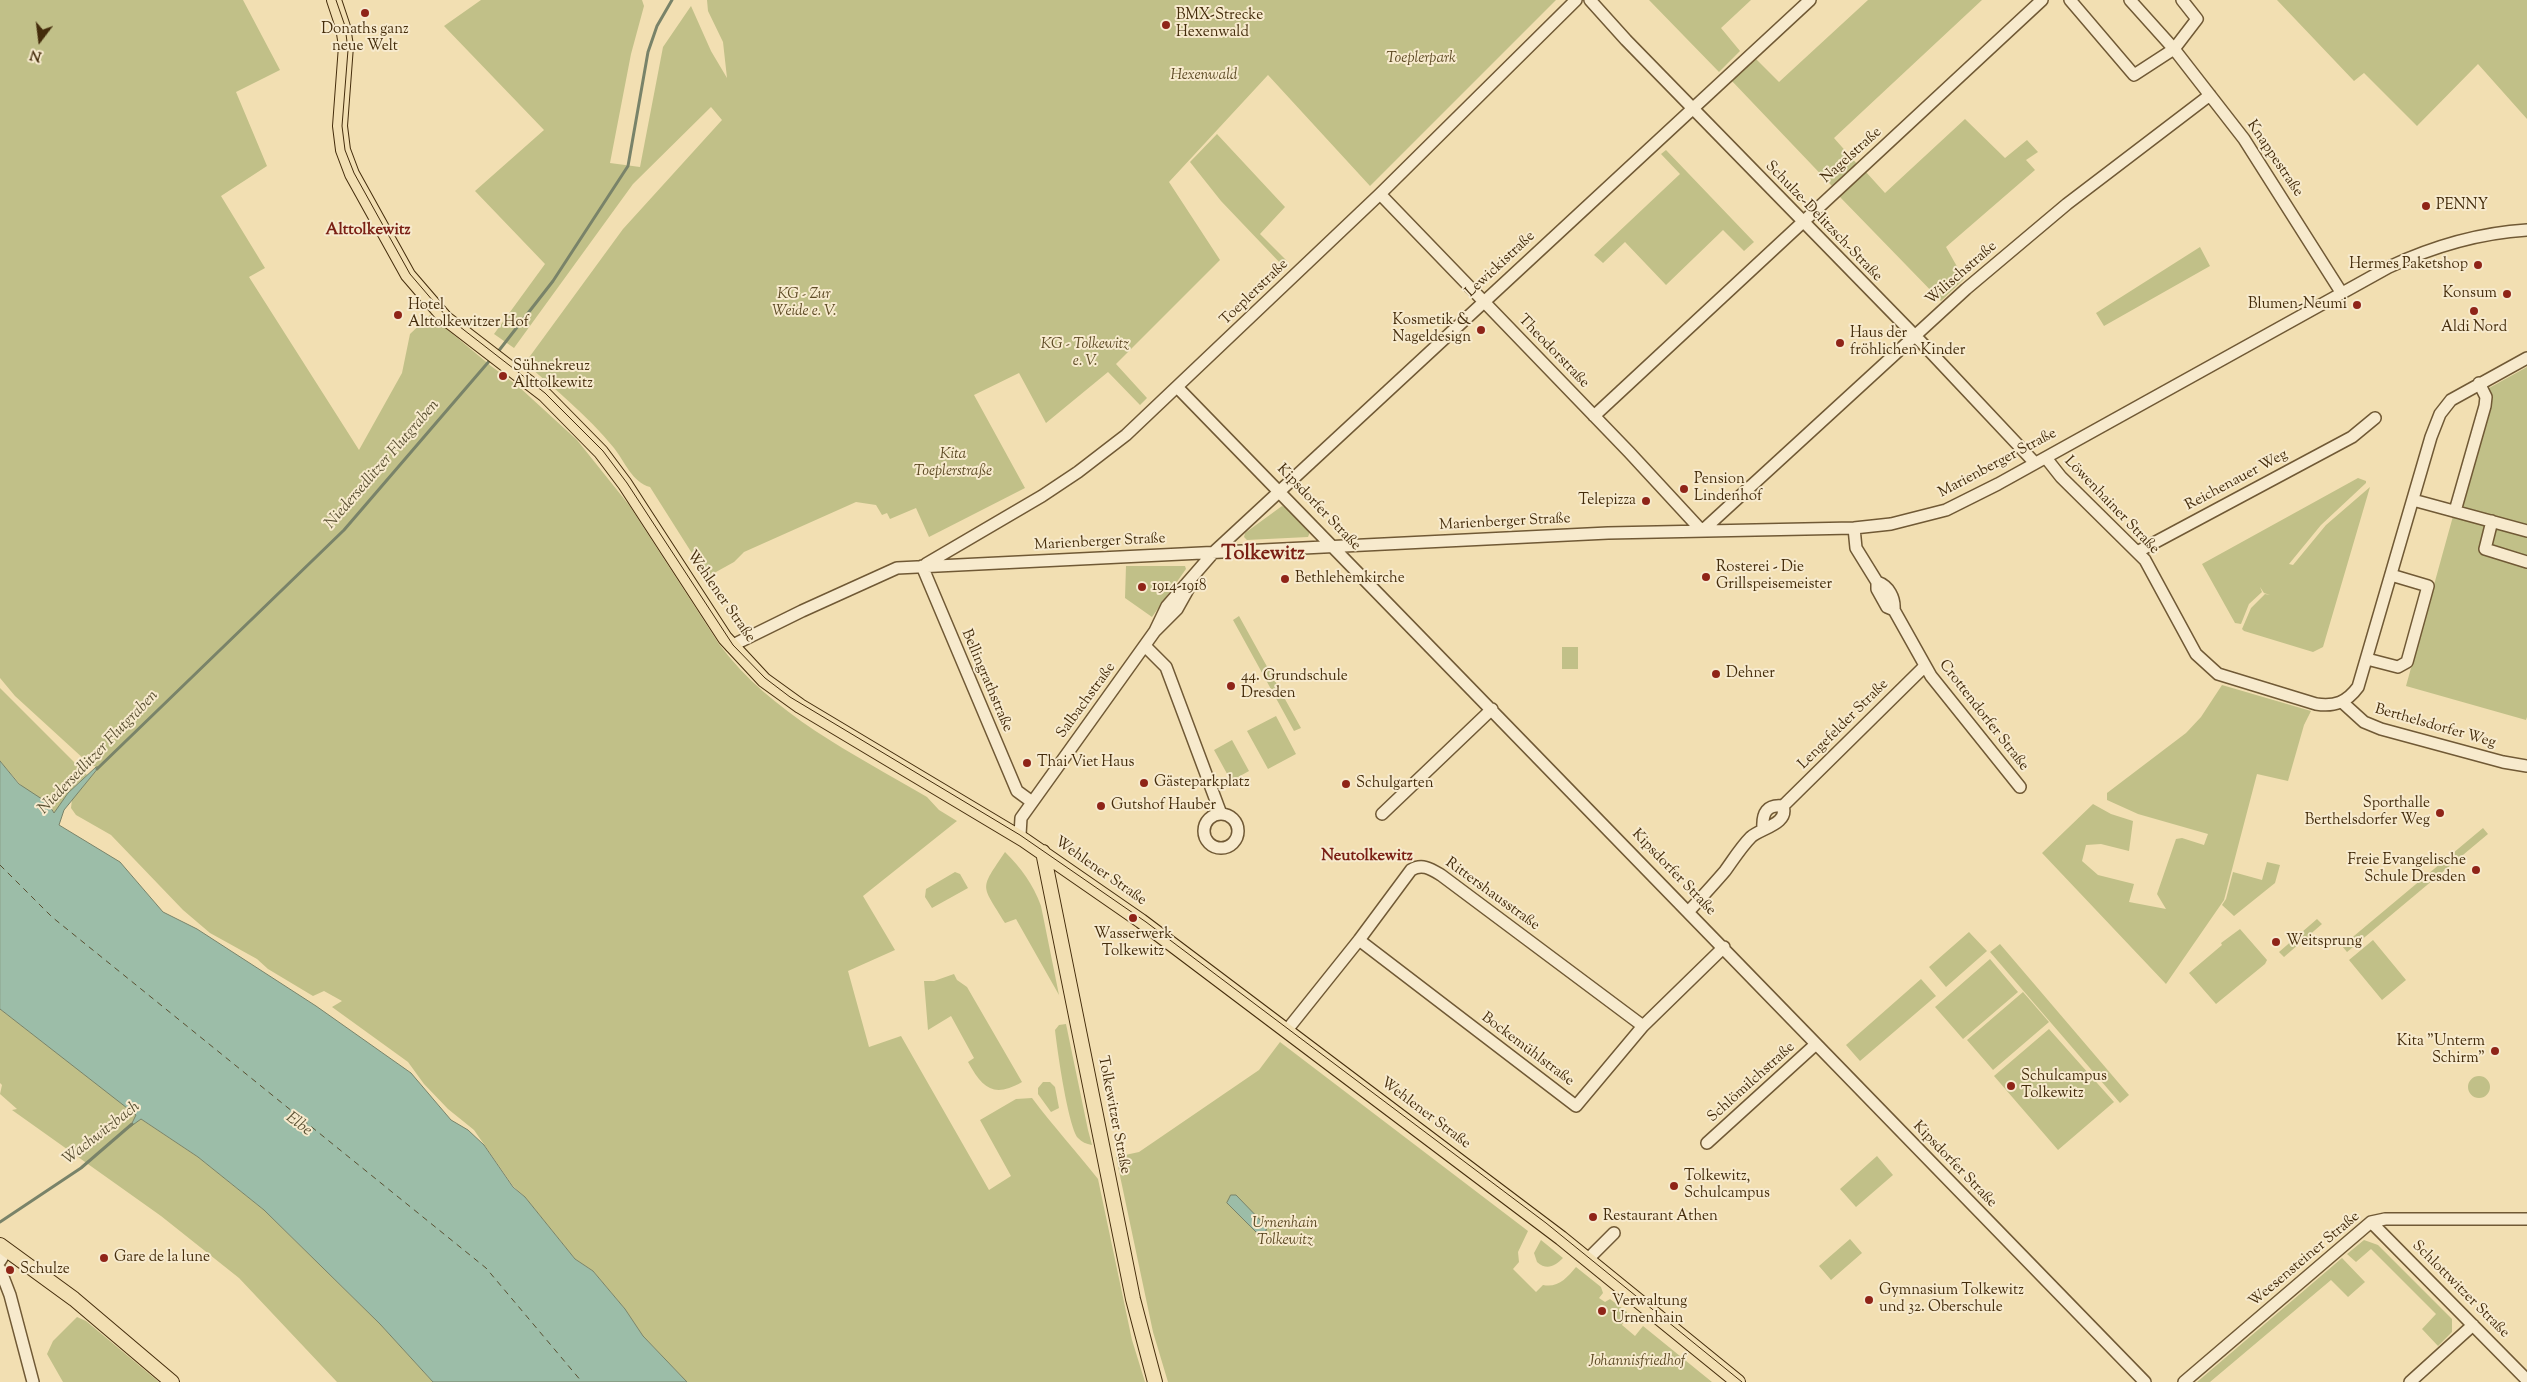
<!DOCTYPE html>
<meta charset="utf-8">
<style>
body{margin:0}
#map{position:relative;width:2527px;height:1382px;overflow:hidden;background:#f2dfb2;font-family:"Sorts Mill Goudy",serif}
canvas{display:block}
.north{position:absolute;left:15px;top:15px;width:50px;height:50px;-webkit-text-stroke:4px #f7eacd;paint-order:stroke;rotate:195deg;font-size:14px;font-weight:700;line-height:20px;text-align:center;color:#442c0b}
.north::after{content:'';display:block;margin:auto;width:18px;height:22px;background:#442c0b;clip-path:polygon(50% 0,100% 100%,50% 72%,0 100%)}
</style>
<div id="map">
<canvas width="2527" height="1382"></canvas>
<div class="north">N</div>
</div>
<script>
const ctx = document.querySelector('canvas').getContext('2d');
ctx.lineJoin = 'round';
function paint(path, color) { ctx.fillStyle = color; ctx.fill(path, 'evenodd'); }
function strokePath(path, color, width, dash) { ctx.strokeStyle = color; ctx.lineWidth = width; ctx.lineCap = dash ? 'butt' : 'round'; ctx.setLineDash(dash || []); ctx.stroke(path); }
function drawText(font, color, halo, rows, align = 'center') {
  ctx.font = font + ' "Sorts Mill Goudy",serif'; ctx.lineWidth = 4; ctx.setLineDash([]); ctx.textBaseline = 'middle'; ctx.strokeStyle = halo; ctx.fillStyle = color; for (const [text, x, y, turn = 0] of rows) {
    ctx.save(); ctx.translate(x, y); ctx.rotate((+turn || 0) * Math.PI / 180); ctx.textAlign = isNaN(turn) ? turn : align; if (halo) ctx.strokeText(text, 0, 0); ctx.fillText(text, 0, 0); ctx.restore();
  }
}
paint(new Path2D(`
 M 0,0 L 243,0 L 280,70 L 236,92 L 267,166 L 221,196 L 265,268 L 249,277 L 359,450 L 402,373 L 410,334 L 430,315 L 491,366 L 518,386 L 577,440 L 629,505 L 719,644 C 771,714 854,754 927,797 L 939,810 L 957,821 L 863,896 L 895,950 L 848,971 L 869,1047 L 901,1036 L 989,1190 L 1011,1176 L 980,1120 L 1016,1099 L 1032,1098 C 1053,1126 1077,1152 1098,1179 L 1132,1340 L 1145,1382 L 687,1382 L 643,1336 L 625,1309 L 593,1271 L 575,1259 L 525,1197 L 513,1186 L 474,1130 L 448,1109 L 424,1084 L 408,1062 L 332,1007 L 342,1001 L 324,991 L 313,996 L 268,969 L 257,959 L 210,933 L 183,910 L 111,835 L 76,815 L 71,808 L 72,799 L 99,767 L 96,767 L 85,760 L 15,696 L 0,678 Z
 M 481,0 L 642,0 L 644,6 L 631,54 L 610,163 L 640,167 L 663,47 L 691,6 L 711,51 L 727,78 L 723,42 L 708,11 L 707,0 L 1556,0 L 1370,186 L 1268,75 L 1169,182 L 1220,260 L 1116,364 L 1147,398 L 1140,405 L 1108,372 L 1046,423 L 1019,373 L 974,395 L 1025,488 L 929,537 L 916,508 L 890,519 L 887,513 L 882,515 L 876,505 L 856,502 L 744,552 L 734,562 L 707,577 L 650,487 C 632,482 625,462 614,448 C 588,416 556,390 525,363 L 623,229 L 722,120 L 711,107 L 633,184 L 514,348 L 494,334 L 545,264 L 475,191 L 544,130 L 444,26 Z
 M 1649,0 L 1751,0 L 1721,28 L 1740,51 L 1719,72 Z
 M 1868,0 L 1982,0 L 1834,138 L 1857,164 L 1832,186 L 1731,80 L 1755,58 L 1779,82 Z
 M 2277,0 L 2527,0 L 2527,119 L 2478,64 L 2417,126 L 2364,73 L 2354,81 Z
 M 1965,119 L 2005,158 L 2027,140 L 2038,152 L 2026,160 L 2035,170 L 1946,247 L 1964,279 L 1941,301 L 1839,196 L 1866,172 L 1885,193 Z
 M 1217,134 L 1285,207 L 1260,234 L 1287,261 L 1282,265 L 1221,201 L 1190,162 Z
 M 1666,150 L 1754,242 L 1744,251 L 1723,230 L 1666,285 L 1625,242 L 1603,263 L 1594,255 L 1680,174 L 1661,154 Z
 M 2200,247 L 2210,266 L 2104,326 L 2096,313 Z
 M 2527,367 L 2527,717 L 2526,720 L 2406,686 L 2486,397 L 2489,388 Z
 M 2358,478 L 2366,481 L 2366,483 L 2321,525 L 2289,564 L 2293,565 L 2326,525 L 2370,487 L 2323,647 L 2313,652 L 2244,631 L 2242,629 L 2251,608 L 2265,594 L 2270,595 L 2264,593 L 2260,587 L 2262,592 L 2249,604 L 2241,624 L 2235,623 L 2202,564 Z
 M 1282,506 L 1289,509 L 1310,532 L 1308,537 L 1247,540 L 1244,537 L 1245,533 Z
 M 1126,566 L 1185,566 L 1186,569 L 1152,617 L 1125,598 Z
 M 1239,616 L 1301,728 L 1294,731 L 1233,620 Z
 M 1562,647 L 1578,647 L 1578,669 L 1562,669 Z
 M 2222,685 L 2311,711 L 2304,725 L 2288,781 L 2257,774 L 2224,900 L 2166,984 L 2042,853 L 2093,804 L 2111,814 L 2133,821 L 2129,851 L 2101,844 L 2086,845 L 2082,861 L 2098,875 L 2134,884 L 2129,902 L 2166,909 L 2157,894 L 2176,839 L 2182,838 L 2204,845 L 2208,834 L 2138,814 L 2107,800 L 2107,793 L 2186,733 L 2201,717 Z
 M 0,688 L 87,775 L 68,793 L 54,814 L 52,807 L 25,790 L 0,761 Z
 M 1276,716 L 1296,754 L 1268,769 L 1247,731 Z
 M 1232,740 L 1249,771 L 1231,781 L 1214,750 Z
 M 2483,828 L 2488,834 L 2347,952 L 2342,946 Z
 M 1005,852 C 1021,868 1033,884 1041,906 L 1059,995 L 1016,919 L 1005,923 C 981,883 979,891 1005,852 Z
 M 2267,862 L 2280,865 L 2275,883 L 2234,916 L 2222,905 L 2226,899 L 2233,872 L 2262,880 Z
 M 955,872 L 960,874 L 968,888 L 932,908 L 925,897 L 926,889 Z
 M 2317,919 L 2322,924 L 2284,957 L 2279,952 Z
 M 2240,929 L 2267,960 L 2265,964 L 2216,1004 L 2189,973 L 2222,945 L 2221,943 Z
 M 1969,932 L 1987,951 L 1946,987 L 1929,967 Z
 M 2373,940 L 2406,980 L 2382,1000 L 2349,960 Z
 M 2000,944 L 2129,1095 L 2120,1103 L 1990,952 Z
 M 1990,959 L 2018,992 L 1963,1039 L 1935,1007 Z
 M 954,974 L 957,980 L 967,987 L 1022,1082 C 994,1098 983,1089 968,1062 L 974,1058 L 951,1016 L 928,1030 L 924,981 L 934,981 Z
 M 1921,979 L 1936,996 L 1860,1061 L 1846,1045 Z
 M 2023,992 L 2049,1022 L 1993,1070 L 1967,1040 Z
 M 0,1009 L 137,1115 L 129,1126 L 141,1119 L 198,1157 L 264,1210 L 380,1324 L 433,1382 L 337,1382 L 239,1278 L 161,1216 L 12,1110 L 17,1109 L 0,1094 L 2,1085 L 0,1083 Z
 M 1066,1024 L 1088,1130 L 1092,1145 C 1086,1144 1082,1142 1078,1138 C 1068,1126 1057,1048 1055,1030 L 1059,1025 Z
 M 2049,1029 L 2114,1102 L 2058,1150 L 1994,1076 Z
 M 1280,1042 L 1528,1231 L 1518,1252 L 1519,1262 L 1513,1269 L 1536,1292 L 1543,1285 C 1558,1288 1567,1278 1576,1267 L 1601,1287 L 1603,1293 L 1599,1298 L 1605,1302 L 1610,1299 L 1627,1312 L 1627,1315 L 1622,1325 L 1635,1336 L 1643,1326 L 1712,1382 L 1168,1382 L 1153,1332 L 1116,1157 L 1139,1152 L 1259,1070 Z
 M2468 1087a11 11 0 1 1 22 0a11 11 0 1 1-22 0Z
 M 1043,1082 L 1050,1082 L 1055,1087 L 1059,1108 L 1051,1112 L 1038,1094 L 1038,1088 Z
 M 1877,1156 L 1893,1175 L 1856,1207 L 1840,1189 Z
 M 1850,1239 L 1862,1253 L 1831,1280 L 1819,1266 Z
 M 1541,1240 L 1563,1258 C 1555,1266 1547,1271 1537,1262 L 1534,1253 Z
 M 2364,1240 L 2378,1245 L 2452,1319 L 2452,1332 L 2438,1346 L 2422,1329 L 2436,1314 L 2371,1249 L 2356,1262 L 2347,1254 Z
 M 2342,1258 L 2365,1282 L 2348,1297 L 2331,1280 L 2210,1382 L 2197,1382 Z
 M 77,1317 L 86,1321 L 159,1382 L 63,1382 L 47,1354 L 53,1341 Z`), '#c1c088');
const water = new Path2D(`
 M 0,761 L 19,784 L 48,803 L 54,813 L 68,793 L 96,767 L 99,767 L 64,810 L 59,825 L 120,862 L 163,912 L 197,929 L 316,1006 L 411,1073 L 451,1120 L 468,1130 L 484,1145 L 513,1187 L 525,1197 L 575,1259 L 593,1271 L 625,1309 L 643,1336 L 687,1382 L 433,1382 L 380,1324 L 264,1210 L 198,1157 L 141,1119 L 130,1127 L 136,1115 L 0,1009 Z
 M 1231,1195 L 1236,1195 L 1267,1227 L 1265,1234 L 1259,1235 L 1227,1203 Z`);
paint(water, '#9cbda8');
strokePath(water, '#798369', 1);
strokePath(new Path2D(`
 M 497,353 L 553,281 L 628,166 L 648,52 L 657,26 L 672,0
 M 97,769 L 344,530 L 491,359
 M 0,1222 L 81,1168 L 132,1124`), '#798369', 3);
strokePath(new Path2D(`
 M 0,865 L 52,917 L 486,1268 L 582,1382`), '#5a5032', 1, [6, 5]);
const minor = new Path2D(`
 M 1590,0 L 1626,40 L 1923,344 L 2035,463
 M 2070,0 L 2134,75 L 2174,49 L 2197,19 L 2182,0
 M 2130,0 L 2174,49 L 2244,139 L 2341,292
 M 1380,194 L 1629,452 L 1702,531 L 1966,289 L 2067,204 L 2210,95
 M 1178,388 L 2145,1382
 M 1594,416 L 2042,0
 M 2046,458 L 2061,477 L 2145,560 L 2196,654 L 2218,674 L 2316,704 C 2335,707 2347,702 2358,687 L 2431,437 L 2440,414 L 2451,400 L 2527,358
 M 2413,500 L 2527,531
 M 2455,511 L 2485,406 L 2486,397 L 2479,383
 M 2492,521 L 2485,549 L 2527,562
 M 1854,528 L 1856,548 L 1877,582 L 1877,589 L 1887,607 L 1894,610
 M 2137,552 L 2352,437 L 2375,418
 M 926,564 L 1042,496 L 1078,472 L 1126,435 L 1380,194 L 1576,0
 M 922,566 L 1017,791 L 1032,802
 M 1877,582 C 1889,586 1895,598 1894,610 L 1931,676 L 2020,787
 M 1155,631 L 1167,606 L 1214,552 L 1810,0
 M 731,646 L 802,611 L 897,568 L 1608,533 L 1854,528 L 1891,524 L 1946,510 L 1998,484 L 2389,267 C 2434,246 2478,233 2527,230
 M 1145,646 L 1166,667 L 1221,814
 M 2367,659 L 2398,667 L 2407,662 L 2428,586 L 2391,575
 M 2342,702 L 2364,722 L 2381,729 L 2503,762 L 2527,766
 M1204 831a17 17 0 1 1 34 0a17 17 0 1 1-34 0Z
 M 1382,814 L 1492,709
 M 1763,828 C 1762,813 1767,804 1783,806
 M 1024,840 L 1020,835 L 1021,818 L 1155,631 L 1177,609 L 1191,584
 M 1689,911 C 1701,898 1713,885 1725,871 C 1733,860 1741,847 1751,837 C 1761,828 1789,824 1783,806 L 1925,666
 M 1359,940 L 1576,1106 L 1643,1026 L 1724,947
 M 1287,1030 L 1359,940 L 1411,870 C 1422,863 1431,869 1441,875 L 1643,1026
 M 1707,1143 L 1816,1044
 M 2371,1222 L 2527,1380
 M 1588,1259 L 1614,1233
 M 0,1261 L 7,1250
 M 0,1269 L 10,1295 L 33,1382
 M 2184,1382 L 2371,1222 L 2385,1219 L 2527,1219
 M 2410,1382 L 2473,1325`);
const major = new Path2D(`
 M 334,0 L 343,27 L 346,46 L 340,126 L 343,150 L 352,174 L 408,275 L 445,318 L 545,395 L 601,452 L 625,484 L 725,638 L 764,680 L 800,706 L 1024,840 L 1141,921 L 1561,1238 L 1738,1382
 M 1043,852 L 1133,1299 L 1155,1382
 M 0,1245 L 74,1299 L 172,1382`);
strokePath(minor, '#705935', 14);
strokePath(major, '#442c0b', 16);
strokePath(minor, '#f7eacd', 11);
strokePath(major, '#f2dfb2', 14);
strokePath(new Path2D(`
 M 336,0 L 345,26 L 348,50 L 342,126 L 345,150 L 354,173 L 410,274 L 446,316 L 545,393 L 603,451 L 627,483 L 733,645 L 765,678 L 790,697 L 1020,835 L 1146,922 L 1546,1223 L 1742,1382`), '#442c0b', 1);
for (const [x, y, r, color] of [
 [365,13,5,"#8f2418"],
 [1166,25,5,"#8f2418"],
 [2426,206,5,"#8f2418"],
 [2478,265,5,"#8f2418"],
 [2507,294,5,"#8f2418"],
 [2357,305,5,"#8f2418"],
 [2474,311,5,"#8f2418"],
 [398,315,5,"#8f2418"],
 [1481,330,5,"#8f2418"],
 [1840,343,5,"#8f2418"],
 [503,376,5,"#8f2418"],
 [1684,489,5,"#8f2418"],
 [1646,501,5,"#8f2418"],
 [1706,577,5,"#8f2418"],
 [1285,579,5,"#8f2418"],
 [1142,587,5,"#8f2418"],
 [1716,674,5,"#8f2418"],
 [1231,686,5,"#8f2418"],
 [1027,763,5,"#8f2418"],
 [1144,783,5,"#8f2418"],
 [1346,784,5,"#8f2418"],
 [1101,806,5,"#8f2418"],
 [2440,813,5,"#8f2418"],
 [2476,870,5,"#8f2418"],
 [1133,918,5,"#8f2418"],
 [2276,942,5,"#8f2418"],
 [2495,1051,5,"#8f2418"],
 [2011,1086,5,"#8f2418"],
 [1674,1186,5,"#8f2418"],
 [1593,1217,5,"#8f2418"],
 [104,1258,5,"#8f2418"],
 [10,1270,5,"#8f2418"],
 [1869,1300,5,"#8f2418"],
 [1602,1311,5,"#8f2418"]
]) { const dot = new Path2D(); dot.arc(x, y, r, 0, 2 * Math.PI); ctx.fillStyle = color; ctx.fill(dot); strokePath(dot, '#f7eacd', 2); }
drawText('15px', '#442c0b', '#f7eacd', [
 ["BMX-Strecke",1176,16],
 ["Hexenwald",1176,33],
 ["Donaths ganz",365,30,"center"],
 ["neue Welt",365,47,"center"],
 ["PENNY",2436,206],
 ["Hermes Paketshop",2468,265,"right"],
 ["Konsum",2497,294,"right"],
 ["Blumen-Neumi",2347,305,"right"],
 ["Hotel",408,306],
 ["Alttolkewitzer Hof",408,323],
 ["Kosmetik &",1471,321,"right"],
 ["Nageldesign",1471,338,"right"],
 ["Aldi Nord",2474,328,"center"],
 ["Haus der",1850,334],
 ["fröhlichen Kinder",1850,351],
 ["Sühnekreuz",513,367],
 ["Alttolkewitz",513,384],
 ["Pension",1694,480],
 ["Lindenhof",1694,497],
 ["Telepizza",1636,501,"right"],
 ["Rosterei - Die",1716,568],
 ["Grillspeisemeister",1716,585],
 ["Bethlehemkirche",1295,579],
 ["1914-1918",1152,587],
 ["Dehner",1726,674],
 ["44. Grundschule",1241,677],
 ["Dresden",1241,694],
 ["Thai Viet Haus",1037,763],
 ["Gästeparkplatz",1154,783],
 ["Schulgarten",1356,784],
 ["Sporthalle",2430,804,"right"],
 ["Berthelsdorfer Weg",2430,821,"right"],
 ["Gutshof Hauber",1111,806],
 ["Freie Evangelische",2466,861,"right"],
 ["Schule Dresden",2466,878,"right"],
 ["Wasserwerk",1133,935,"center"],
 ["Tolkewitz",1133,952,"center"],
 ["Weitsprung",2286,942],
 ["Kita \"Unterm",2485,1042,"right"],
 ["Schirm\"",2485,1059,"right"],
 ["Schulcampus",2021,1077],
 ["Tolkewitz",2021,1094],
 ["Tolkewitz,",1684,1177],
 ["Schulcampus",1684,1194],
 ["Restaurant Athen",1603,1217],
 ["Gare de la lune",114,1258],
 ["Schulze",20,1270],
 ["Gymnasium Tolkewitz",1879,1291],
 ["und 32. Oberschule",1879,1308],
 ["Verwaltung",1612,1302],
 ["Urnenhain",1612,1319]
], 'left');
drawText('italic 15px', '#5d4a24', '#f7eacd', [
 ["Toeplerpark",1421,59],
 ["Hexenwald",1204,76],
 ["KG - Zur",804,295],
 ["Weide e. V.",804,312],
 ["KG - Tolkewitz",1085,345],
 ["e. V.",1085,362],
 ["Kita",953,455],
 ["Toeplerstraße",953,472],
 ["Urnenhain",1285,1224],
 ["Tolkewitz",1285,1241],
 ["Johannisfriedhof",1637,1362]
]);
drawText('15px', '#442c0b', '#f7eacd', [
 ["Nagelstraße",1852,156,-42],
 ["Knappestraße",2274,159,56],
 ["Schulze-Delitzsch-Straße",1823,222,46],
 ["Lewickistraße",1501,265,-43],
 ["Wilischstraße",1962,274,-41],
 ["Toeplerstraße",1255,293,-44],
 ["Theodorstraße",1553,352,46],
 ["Marienberger Straße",1998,464,-28],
 ["Reichenauer Weg",2237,481,-28],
 ["Löwenhainer Straße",2111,506,46],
 ["Kipsdorfer Straße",1318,508,46],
 ["Marienberger Straße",1505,523,-3],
 ["Marienberger Straße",1100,543,-3],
 ["Wehlener Straße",720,597,55],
 ["Bellingrathstraße",986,681,67],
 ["Salbachstraße",1087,701,-54],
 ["Crottendorfer Straße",1983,716,52],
 ["Lengefelder Straße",1844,725,-45],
 ["Berthelsdorfer Weg",2435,727,16],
 ["Wehlener Straße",1100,872,35],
 ["Kipsdorfer Straße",1673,873,46],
 ["Rittershausstraße",1492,895,36],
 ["Bockemühlstraße",1527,1050,37],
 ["Schlömilchstraße",1752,1083,-42],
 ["Wehlener Straße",1425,1114,37],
 ["Tolkewitzer Straße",1113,1115,79],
 ["Kipsdorfer Straße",1954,1165,46],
 ["Weesensteiner Straße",2305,1260,-40],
 ["Schlottwitzer Straße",2460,1290,45]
]);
drawText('bold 16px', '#7a1f14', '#f7eacd', [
 ["Alttolkewitz",368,231],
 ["Neutolkewitz",1367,857]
]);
drawText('italic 16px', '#5a5032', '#f7eacd', [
 ["Niedersedlitzer Flutgraben",383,465,-49],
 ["Niedersedlitzer Flutgraben",99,753,-46],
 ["Elbe",298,1125,37],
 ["Wachwitzbach",102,1134,-38]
]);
drawText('bold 20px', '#7a1f14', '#f7eacd', [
 ["Tolkewitz",1263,556]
]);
</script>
